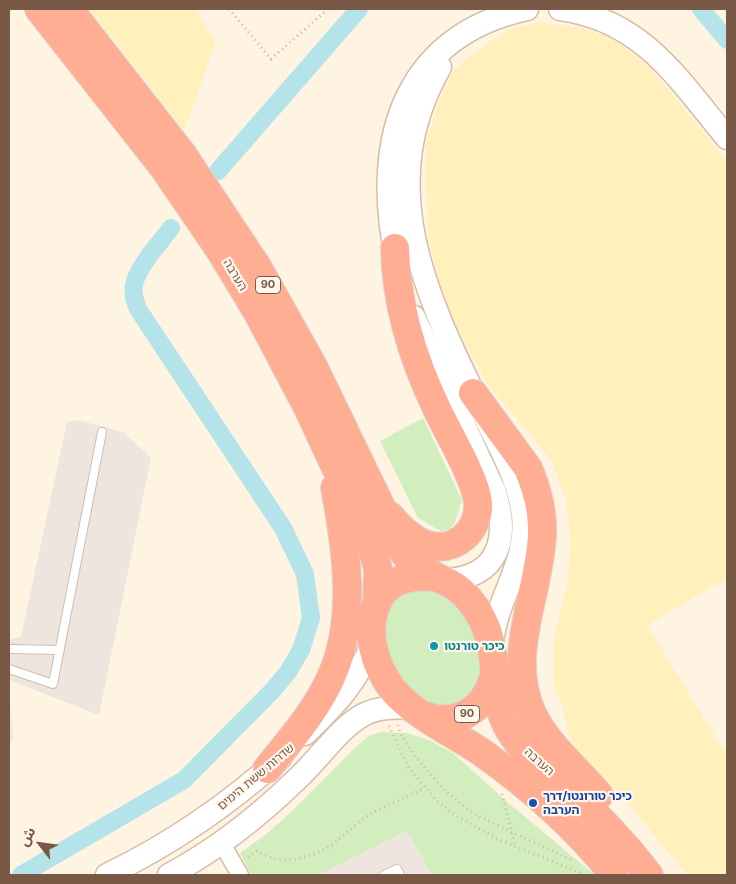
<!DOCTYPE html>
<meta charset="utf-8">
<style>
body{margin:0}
#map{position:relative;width:736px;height:884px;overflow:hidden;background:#fff3e2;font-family:Inter,"Noto Sans Arabic",sans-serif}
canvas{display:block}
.frame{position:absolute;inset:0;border:10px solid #795846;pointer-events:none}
.north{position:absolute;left:15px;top:819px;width:50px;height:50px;-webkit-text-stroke:4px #fff7eb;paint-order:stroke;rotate:300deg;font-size:14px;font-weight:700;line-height:20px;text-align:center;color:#795846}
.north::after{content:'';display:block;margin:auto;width:18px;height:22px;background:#795846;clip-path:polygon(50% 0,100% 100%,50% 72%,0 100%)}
</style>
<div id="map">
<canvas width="736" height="884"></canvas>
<div class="frame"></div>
<div class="north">ش</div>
</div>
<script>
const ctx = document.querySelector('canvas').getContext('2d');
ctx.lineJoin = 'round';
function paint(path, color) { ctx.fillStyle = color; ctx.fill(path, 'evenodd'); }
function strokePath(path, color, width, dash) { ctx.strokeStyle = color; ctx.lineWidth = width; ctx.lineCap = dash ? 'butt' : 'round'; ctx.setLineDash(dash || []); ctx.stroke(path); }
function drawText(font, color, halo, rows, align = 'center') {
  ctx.font = font + ' Inter,"Noto Sans Hebrew",sans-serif'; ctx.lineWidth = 4.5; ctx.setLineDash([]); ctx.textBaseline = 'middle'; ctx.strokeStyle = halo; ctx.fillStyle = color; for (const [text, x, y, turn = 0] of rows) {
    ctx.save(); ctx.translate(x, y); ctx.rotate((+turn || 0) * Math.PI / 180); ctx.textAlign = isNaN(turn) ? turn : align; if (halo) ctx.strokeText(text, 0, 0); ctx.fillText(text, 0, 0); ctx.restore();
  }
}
paint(new Path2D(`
 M 78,420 L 123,432 L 151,458 L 99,715 L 9,680 L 9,639 L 21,637 L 67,422 Z
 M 9,689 L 13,740 L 9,745 Z
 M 407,831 L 432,875 L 318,875 Z`), '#ede5de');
paint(new Path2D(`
 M 423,418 L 462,500 L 455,522 L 449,530 L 440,531 L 418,518 L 380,441 Z
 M 433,583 L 475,620 L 484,689 L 443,713 L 393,679 L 380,611 L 386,599 Z
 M 380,732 L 407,733 L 429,740 L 453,753 L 506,801 L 595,875 L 432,875 L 407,831 L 318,875 L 251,875 L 240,853 C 289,821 325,775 368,736 Z`), '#d2eebf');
paint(new Path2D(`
 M 89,9 L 195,9 L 216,42 L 184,130 Z
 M 542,22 L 588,29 L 618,42 L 649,66 L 727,161 L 727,578 L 647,625 L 727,756 L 727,875 L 687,875 L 643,821 L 575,747 L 567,733 L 564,711 L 554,684 L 554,638 L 567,586 L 571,542 L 566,500 L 552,461 L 488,385 L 445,305 L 429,242 L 426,188 L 426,144 L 437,106 L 452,72 L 472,54 L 509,29 Z`), '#fff0bc');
strokePath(new Path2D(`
 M 701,9 L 727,40
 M 218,171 L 359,9
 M 21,875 L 184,780 L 272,691 L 288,672 L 301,650 L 311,618 L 305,574 L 283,528 L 138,309 C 135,301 132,293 134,285 C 137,267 160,243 171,228`), '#b5e3ea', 18);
const lane = new Path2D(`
 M 9,649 L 60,650
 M 9,669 L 53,684 L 102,432
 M 384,875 L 397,869 L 400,875`);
const street = new Path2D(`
 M 221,842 L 240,875`);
const secondary = new Path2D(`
 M 560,9 C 643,20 678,79 727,138
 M 440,67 C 371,189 429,301 483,413 C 498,445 519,479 523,515 C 529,562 495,599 492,645
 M 398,265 C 371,149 398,37 527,9
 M 414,317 L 494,490 C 510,537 500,579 443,580
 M 305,734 C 333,707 359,681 372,643
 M 107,875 C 171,844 228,805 280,758
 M 169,875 C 216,850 259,816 297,779 C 318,760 339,728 363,715 C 378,707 395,707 412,708`);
const highway = new Path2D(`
 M 39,9 L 164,168 L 220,250 L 258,313 L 308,408 L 370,541 L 378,569 L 377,603
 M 69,9 L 183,155 L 258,268 L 313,366 L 403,552 C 416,569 430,574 449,583 C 463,590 475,605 482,619 C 502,657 487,701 514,737 C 529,759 552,774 572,792 C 600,817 626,846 649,875
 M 473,393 L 528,468 C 537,489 543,511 542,534 C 540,594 505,654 532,713 C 547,745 576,768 599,795
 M 390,516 C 399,527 412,539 425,544 C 453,555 480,531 478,503 C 476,479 448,433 437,409 C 413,359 396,304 395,248
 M 435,577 C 413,575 390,578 379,599 C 363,629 374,666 394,691 C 415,716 457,735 484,754 C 533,789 577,828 614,875
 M 426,716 C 458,727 484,709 493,679
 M 267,769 C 291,739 317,710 332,675 C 357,619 346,546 335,488`);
strokePath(lane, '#d3bcaa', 10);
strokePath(street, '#d3bcaa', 19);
strokePath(secondary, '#d7bca7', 25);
strokePath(highway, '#dcd4cf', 30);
strokePath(new Path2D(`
 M 229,9 L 271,59 L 328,9
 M 398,725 L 400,733 L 415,756 L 446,792 L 474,814 L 571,860
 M 389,726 L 409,768 L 437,801 L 455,815 L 498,839 L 585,875
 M 502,794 L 515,846
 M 248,857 L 257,851 C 281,866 306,860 330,846 C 344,837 354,823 369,815 C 387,805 406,797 424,788`), '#dcb39a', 3, [1, 4]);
strokePath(lane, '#fff', 8);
strokePath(street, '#fff', 16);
strokePath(secondary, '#fff', 22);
strokePath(highway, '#ffae93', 28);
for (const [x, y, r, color] of [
 [434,646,5,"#0f9aa8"],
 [533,803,5,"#1a4fb4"]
]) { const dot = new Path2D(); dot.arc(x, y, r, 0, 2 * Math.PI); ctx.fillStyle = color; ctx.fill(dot); strokePath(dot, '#fff7eb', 2); }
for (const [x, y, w] of [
 [268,285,25],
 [467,714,25]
]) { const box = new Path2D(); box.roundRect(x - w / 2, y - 8.5, w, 17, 4); ctx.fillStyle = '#fff7eb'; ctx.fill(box); strokePath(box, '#795846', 1); }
drawText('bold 11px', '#795846', null, [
 ["90",268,285],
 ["90",467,714]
]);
drawText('12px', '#795846', '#fff7eb', [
 ["הערבה",235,275,59],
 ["הערבה",539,762,42],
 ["שדרות ששת הימים",256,777,-40]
]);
drawText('bold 12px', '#0d838f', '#fff7eb', [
 ["כיכר טורנטו",444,646]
], 'left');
drawText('bold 12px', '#164399', '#fff7eb', [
 ["כיכר טורונטו/דרך",543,796],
 ["הערבה",543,810]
], 'left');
</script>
